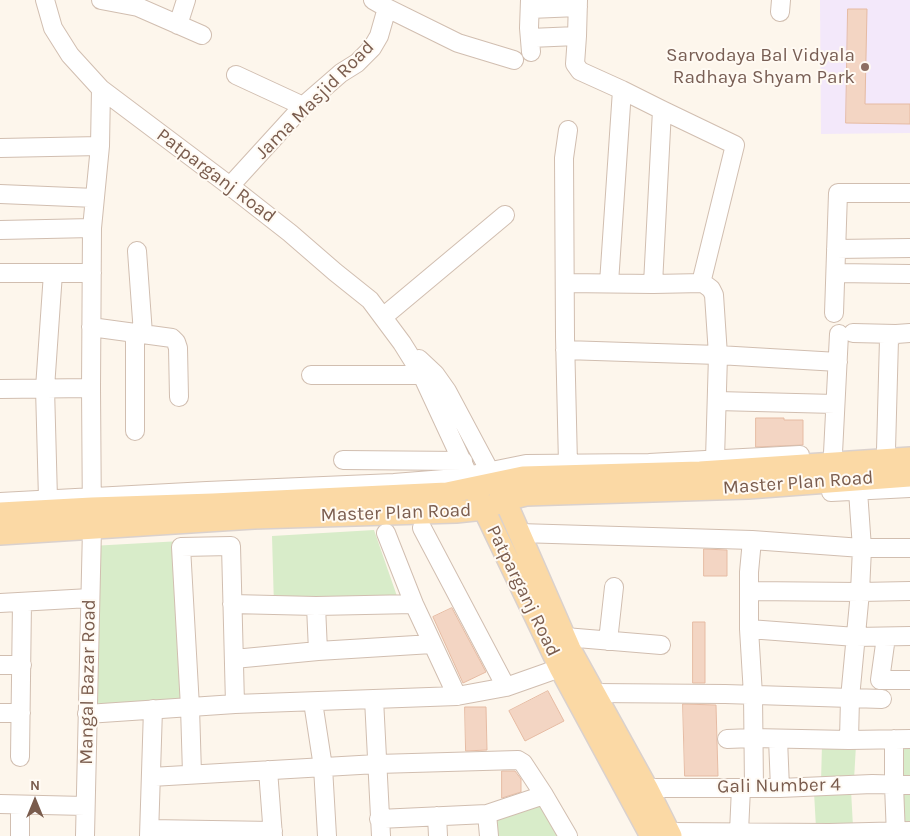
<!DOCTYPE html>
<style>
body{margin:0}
#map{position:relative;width:910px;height:836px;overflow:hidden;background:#fdf6ec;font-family:Karla,sans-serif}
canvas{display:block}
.north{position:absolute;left:10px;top:776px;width:50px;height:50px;-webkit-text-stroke:4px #fffaf3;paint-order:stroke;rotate:0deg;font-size:14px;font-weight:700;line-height:20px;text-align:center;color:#7a5c4d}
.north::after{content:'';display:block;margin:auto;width:18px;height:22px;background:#7a5c4d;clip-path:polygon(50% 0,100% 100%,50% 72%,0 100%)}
</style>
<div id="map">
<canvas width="910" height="836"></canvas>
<div class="north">N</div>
</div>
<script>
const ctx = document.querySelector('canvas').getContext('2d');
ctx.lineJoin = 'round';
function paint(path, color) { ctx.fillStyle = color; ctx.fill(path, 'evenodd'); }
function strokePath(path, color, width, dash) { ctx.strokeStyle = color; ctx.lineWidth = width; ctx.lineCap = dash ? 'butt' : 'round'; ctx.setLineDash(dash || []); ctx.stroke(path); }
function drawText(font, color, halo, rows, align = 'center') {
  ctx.font = font + ' Karla,sans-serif'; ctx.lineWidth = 4; ctx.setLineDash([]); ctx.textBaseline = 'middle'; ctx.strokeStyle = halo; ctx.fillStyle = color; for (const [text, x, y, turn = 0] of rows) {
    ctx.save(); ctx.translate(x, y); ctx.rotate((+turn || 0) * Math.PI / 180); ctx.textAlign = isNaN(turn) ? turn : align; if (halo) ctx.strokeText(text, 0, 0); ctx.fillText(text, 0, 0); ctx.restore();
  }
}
paint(new Path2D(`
 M 820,0 L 910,0 L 910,133 L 821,134 Z`), '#f3e8fa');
paint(new Path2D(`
 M 374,530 L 398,599 L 274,607 L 272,536 Z
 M 181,541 L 190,707 L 87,714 L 91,546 Z
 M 902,743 L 910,743 L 910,779 L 899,779 Z
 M 822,744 L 856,745 L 854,780 L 821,782 Z
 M 899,788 L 910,789 L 910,827 L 898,827 Z
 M 851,790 L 853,827 L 816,828 L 814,792 Z
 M 548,798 L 569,836 L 492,836 L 489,815 Z`), '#d8ecc9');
const building = new Path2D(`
 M 848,9 L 867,9 L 865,104 L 910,104 L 910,124 L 846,123 Z
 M 756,418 L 784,418 L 784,420 L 803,420 L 803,445 L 756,447 Z
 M 704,549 L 727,550 L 727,576 L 704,576 Z
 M 452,608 L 486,672 L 463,683 L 433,617 Z
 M 693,622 L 705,622 L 705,683 L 693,683 Z
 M 548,691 L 564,721 L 525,741 L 509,711 Z
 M 683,704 L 716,705 L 718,776 L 685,776 Z
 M 465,707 L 486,707 L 487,750 L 466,751 Z
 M 502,771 L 515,771 L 521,779 L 521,792 L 502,798 Z`);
paint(building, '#f3d5c3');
strokePath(building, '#e6bba3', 1);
const minor = new Path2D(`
 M 45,0 L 53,28 L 70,55 L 101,89 L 230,186 L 290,233 L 335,272 L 370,300 L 402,343 L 422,375 L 473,485
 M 101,0 L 138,7 L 202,35
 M 373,0 L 387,8 L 458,43 L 514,60
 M 530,0 L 529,28 L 531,52
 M 578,0 L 577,36 L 575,64 L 580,71 L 622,90 L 662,110 L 735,145 L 702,279 L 703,283 L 711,289 L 714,295 L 718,355 L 715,459
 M 530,9 L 578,7
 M 780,12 L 781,0
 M 178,25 L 186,0
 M 530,38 L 577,36
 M 236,75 L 303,106
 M 568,130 L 564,158 L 565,337 L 568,464
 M 0,148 L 100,146
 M 230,186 L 303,106 L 341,73 L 357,63 L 372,48 L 379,36 L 387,8
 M 0,194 L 95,198
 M 0,230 L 92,228
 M 836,249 L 910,248
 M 137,251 L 143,334
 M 0,273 L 92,273
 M 836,273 L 910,274
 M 565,283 L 653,284 L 703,283
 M 609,283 L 622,90
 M 653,284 L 662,110
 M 834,313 L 838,193 L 910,193
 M 383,317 L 505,215
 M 91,327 L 172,338 L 176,342 L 178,348 L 179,397
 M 853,333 L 896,334
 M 565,350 L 718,355 L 838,362
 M 419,359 L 435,374 L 447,391 L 495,481
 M 311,375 L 422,375
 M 0,389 L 91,388
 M 717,401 L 835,404
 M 135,431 L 135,333
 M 886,450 L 889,339 L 896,334 L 910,333
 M 833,453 L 839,334
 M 343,460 L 463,461
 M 831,492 L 910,488
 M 48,499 L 45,388 L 53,273
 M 0,502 L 207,491 L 394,483 L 457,478 L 526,464 L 649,463 L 800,455
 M 422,528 L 506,687
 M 386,533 L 414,604 L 457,696
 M 519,533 L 752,540 L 749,572 L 749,629 L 753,695 L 754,788
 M 752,540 L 862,548 L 910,548
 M 749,591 L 860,592 L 910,591
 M 0,603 L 90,598
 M 232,604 L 316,606 L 414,604
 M 316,606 L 318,651
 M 749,629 L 856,637 L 910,636
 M 565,637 L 661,645
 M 886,637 L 880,680 L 910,680
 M 608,641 L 614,587
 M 234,659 L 318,651 L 432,644
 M 0,665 L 22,665
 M 595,693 L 725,694 L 882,699
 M 374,699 L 381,836
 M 313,702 L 323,767 L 327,836
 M 0,713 L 21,713
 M 87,714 L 235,704 L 457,696 L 506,687 L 560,668 L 571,662
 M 727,739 L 753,738 L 849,740 L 910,739
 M 778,739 L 780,788
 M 894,739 L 894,785 L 896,836
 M 849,740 L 850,698 L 860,592 L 862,548 L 858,491
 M 20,757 L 22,602
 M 268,770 L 273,836
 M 192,774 L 190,707 L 181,547 L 231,546 L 235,704
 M 151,777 L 377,764 L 518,760 L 523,763 L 544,795 L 568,836
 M 647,788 L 780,788 L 872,784 L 910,785
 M 0,804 L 85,806
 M 487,814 L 489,836
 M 437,816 L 438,836
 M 379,819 L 487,814 L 544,795
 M 150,829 L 273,831
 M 669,832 L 829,833 L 910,831
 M 739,832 L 741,788
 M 20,836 L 20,805
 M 85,836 L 92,528 L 91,388 L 92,228 L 100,146 L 101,89
 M 149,836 L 153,709`);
const major = new Path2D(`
 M 498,488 L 505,500 L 570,649 L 647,788 L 671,836
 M 478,497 L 560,668 L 651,836
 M 0,513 L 92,508 L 213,504 L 447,493 L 523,477 L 700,472 L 910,458
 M 0,534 L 254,518 L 456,512 L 484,509 L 505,500 L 526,495 L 748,488 L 910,476`);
strokePath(minor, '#d1beb0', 20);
strokePath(major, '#dad1cd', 24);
strokePath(minor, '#fff', 18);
strokePath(major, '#fbd9a5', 21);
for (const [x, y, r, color] of [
 [865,67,5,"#8d6e63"]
]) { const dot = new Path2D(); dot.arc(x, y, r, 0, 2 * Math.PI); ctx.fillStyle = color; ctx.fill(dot); strokePath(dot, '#fffaf3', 2); }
drawText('19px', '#785e54', '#fffaf3', [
 ["Sarvodaya Bal Vidyala",855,56],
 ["Radhaya Shyam Park",855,78]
], 'right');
drawText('19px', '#7a5c4d', '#fffaf3', [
 ["Jama Masjid Road",315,100,-45],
 ["Patparganj Road",216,176,37],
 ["Master Plan Road",798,483,-4],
 ["Master Plan Road",396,513,-2],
 ["Patparganj Road",523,591,64],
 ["Mangal Bazar Road",88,682,-89],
 ["Gali Number 4",779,786,-1]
]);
</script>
